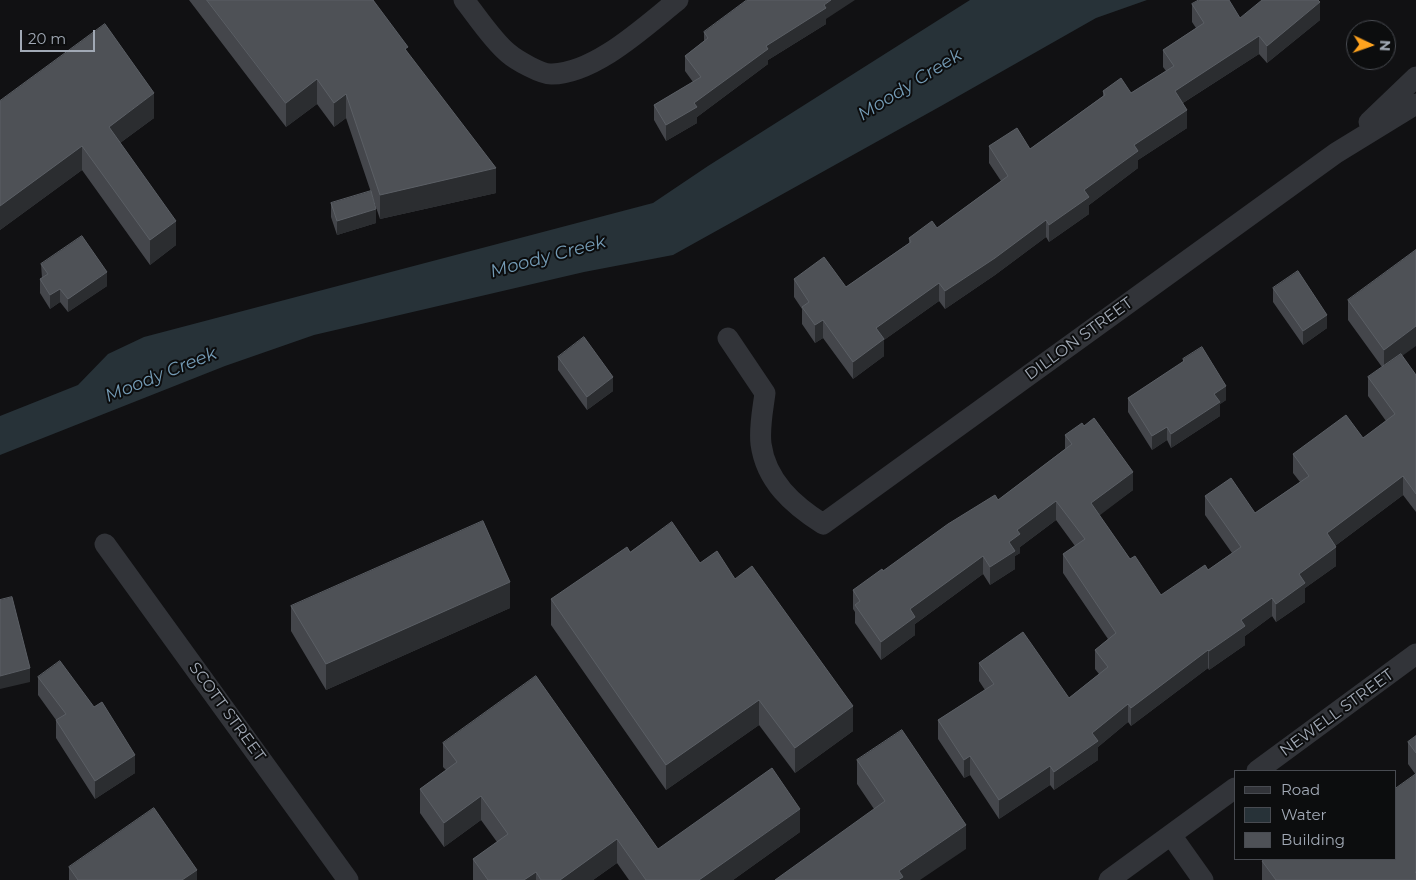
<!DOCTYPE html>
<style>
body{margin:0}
#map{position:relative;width:1416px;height:880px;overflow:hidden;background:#111113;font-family:Montserrat,sans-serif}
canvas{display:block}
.legend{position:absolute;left:1234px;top:770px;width:162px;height:90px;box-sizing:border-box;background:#0c0d0e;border:1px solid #484b51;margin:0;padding:6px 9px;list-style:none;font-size:15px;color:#a1a9b5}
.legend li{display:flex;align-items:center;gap:10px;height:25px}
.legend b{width:25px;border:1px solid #484b51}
.north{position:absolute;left:1346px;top:20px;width:50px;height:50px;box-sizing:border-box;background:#0c0d0e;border:1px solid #484b51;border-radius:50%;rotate:93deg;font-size:14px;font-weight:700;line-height:20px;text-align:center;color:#a1a9b5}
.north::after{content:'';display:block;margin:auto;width:18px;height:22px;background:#ffa31e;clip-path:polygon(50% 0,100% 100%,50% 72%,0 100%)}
.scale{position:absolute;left:20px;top:30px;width:75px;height:22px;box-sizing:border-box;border:2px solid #a1a9b5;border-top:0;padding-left:6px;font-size:15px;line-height:18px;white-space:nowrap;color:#a1a9b5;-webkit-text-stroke:4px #0c0d0e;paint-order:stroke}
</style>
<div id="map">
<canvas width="1416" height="880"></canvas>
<ul class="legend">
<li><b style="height:6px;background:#323439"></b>Road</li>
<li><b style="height:14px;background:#273238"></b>Water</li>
<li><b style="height:14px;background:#4e5156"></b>Building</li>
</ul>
<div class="north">N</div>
<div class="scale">20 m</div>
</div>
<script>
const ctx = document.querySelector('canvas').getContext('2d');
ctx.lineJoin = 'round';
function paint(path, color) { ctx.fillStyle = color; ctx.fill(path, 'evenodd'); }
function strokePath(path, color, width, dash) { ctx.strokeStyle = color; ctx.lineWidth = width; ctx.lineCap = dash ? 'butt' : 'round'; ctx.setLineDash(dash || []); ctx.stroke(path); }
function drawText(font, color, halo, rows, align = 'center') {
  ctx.font = font + ' Montserrat,sans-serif'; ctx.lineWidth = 4; ctx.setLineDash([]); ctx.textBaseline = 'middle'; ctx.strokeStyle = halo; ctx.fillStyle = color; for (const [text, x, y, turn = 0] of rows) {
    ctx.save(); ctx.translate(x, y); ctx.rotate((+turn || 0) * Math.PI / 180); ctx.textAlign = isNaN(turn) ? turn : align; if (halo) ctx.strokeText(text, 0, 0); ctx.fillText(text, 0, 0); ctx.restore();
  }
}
paint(new Path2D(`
 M 970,0 L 1147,0 L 1096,18 L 941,106 L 673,255 L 584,272 L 314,335 L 225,366 L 0,455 L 0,416 L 78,385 L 108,354 L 144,337 L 653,203 L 708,166 Z`), '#273238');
strokePath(new Path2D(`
 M 464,0 C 476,15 493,41 508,53 C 516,60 542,75 552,74 C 596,73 645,26 678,0
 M 1369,122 L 1416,77
 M 728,338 L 765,393 C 763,409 759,427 761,444 C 766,481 793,505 823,524 L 1336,153 L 1416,104
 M 105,544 L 348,880
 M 1257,771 L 1416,654
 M 1171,835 L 1203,880
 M 1109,880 L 1235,788`), '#323439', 21);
paint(new Path2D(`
 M 189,0 L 373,0 L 408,53 L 496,193 L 380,219 L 346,118 L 334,127 L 317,104 L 286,127 Z
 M 1192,4 L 1240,18 L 1320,20 L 1267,63 L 1259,54 L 1183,103 L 1187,128 L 1138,160 L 1138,168 L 1089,205 L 1089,214 L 1049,242 L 1046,237 L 995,275 L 945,309 L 939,301 L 884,340 L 884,356 L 853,379 L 823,338 L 815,343 L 802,324 L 802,309 L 794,297 L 794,279 L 846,287 L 909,243 L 909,238 L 937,228 L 1001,181 L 989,163 L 989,146 L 1030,149 L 1103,96 L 1103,91 L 1131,93 L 1166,71 L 1163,67 L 1163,50 L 1196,28 L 1192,22 Z
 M 826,19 L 826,24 L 768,60 L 768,64 L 697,117 L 697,123 L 666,141 L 654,120 L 654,105 L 693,82 L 685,71 L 685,56 L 704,41 L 704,32 Z
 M 0,101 L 154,118 L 120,143 L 176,245 L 150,265 L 82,170 L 0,230 Z
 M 331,203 L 376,223 L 337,235 L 331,217 Z
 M 41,264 L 107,286 L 68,312 L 60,302 L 50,309 L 40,293 L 40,279 L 42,278 Z
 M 1273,288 L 1327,328 L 1303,345 L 1273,302 Z
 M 1348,300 L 1402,356 L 1416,375 L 1416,512 L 1403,495 L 1335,546 L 1336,566 L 1305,588 L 1305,602 L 1276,622 L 1272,616 L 1245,636 L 1245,645 L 1209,670 L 1208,668 L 1131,726 L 1128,722 L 1098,747 L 1098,760 L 1054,790 L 1050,785 L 999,819 L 970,775 L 964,778 L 938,739 L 938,720 L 985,690 L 979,681 L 979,663 L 1069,698 L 1099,674 L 1095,669 L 1095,650 L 1108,639 L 1063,573 L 1063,554 L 1075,546 L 1056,520 L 1020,547 L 1020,553 L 1015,556 L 1015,569 L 990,585 L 983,574 L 915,624 L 915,635 L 881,660 L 855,623 L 855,612 L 853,609 L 853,590 L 998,500 L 1065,449 L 1065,435 L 1133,490 L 1099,515 L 1130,559 L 1161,595 L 1208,570 L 1232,553 L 1205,515 L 1205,496 L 1255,513 L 1300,482 L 1293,473 L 1293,454 L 1363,438 L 1386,421 L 1368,396 L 1368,377 L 1382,367 L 1348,320 Z
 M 558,357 L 613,391 L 587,410 L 558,370 Z
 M 1183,359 L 1226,400 L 1220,404 L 1220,416 L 1171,448 L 1167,440 L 1152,450 L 1128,412 L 1128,398 L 1183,362 Z
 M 630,552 L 700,563 L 735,579 L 853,731 L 795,773 L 759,725 L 666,790 L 551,625 L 551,599 Z
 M 291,606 L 510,608 L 326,690 L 291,631 Z
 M 38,677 L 94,707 L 135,773 L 95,799 L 56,738 L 56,720 L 38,695 Z
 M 1416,736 L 1416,880 L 1262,880 L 1262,861 L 1395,859 L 1416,775 L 1408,764 L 1408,742 Z
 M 443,743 L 658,849 L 800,832 L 733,880 L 629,880 L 617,863 L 593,880 L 473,880 L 473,859 L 497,842 L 481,820 L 444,847 L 420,813 L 420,789 L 446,770 L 443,767 Z
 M 857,760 L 966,849 L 874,809 L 857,784 Z
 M 69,867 L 197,880 L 69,880 Z`), '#44464b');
paint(new Path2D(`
 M 831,0 L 855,0 L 826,19 L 826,24 L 768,60 L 768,64 L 697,117 L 697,123 L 666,141 L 666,125 L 766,46 Z
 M 1320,2 L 1320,20 L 1267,63 L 1267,46 Z
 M 1259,36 L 1259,54 L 1175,108 L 1175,91 Z
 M 317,79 L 317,104 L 286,127 L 286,103 Z
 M 154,93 L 154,118 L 109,151 L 109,127 Z
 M 346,94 L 346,118 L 334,127 L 334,103 Z
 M 1187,110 L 1187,128 L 1138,160 L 1138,168 L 1089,205 L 1089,214 L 1049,242 L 1049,225 L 1084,190 L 1134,145 Z
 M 82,146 L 82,170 L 0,230 L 0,206 Z
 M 496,168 L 496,193 L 380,219 L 380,195 Z
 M 376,209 L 376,223 L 337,235 L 337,221 Z
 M 1046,220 L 1046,237 L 995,275 L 945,309 L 945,291 Z
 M 176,221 L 176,245 L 150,265 L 150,240 Z
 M 107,272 L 107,286 L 68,312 L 68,299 Z
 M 939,283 L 939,301 L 884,340 L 884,356 L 853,379 L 853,362 L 876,328 Z
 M 60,289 L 60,302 L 50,309 L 50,295 Z
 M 1327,315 L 1327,328 L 1303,345 L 1303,331 Z
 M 823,320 L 823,338 L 815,343 L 815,325 Z
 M 1416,326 L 1416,346 L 1384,369 L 1384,350 Z
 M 613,377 L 613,391 L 587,410 L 587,397 Z
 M 1226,386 L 1226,400 L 1220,404 L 1220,416 L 1171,448 L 1171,434 L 1214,394 Z
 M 1167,427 L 1167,440 L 1152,450 L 1152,436 Z
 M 1133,472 L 1133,490 L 1091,522 L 1091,503 Z
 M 1403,476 L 1403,495 L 1327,552 L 1327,533 Z
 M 1056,501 L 1056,520 L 1020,547 L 1020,553 L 1015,556 L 1015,569 L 990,585 L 990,567 L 1017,530 Z
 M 1336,547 L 1336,566 L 1305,588 L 1305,602 L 1276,622 L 1276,604 L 1299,574 Z
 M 983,556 L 983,574 L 915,624 L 915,635 L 881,660 L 881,642 L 910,609 Z
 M 510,582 L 510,608 L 326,690 L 326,664 Z
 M 1272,598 L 1272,616 L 1245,636 L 1245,645 L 1209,670 L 1209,651 L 1241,620 Z
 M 1208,650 L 1208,668 L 1131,726 L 1131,708 Z
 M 30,668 L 30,682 L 0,689 L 0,676 Z
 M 759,700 L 759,725 L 666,790 L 666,765 Z
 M 1128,704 L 1128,722 L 1098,747 L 1098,760 L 1054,790 L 1054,772 L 1092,733 Z
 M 853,706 L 853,731 L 795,773 L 795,748 Z
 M 135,755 L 135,773 L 95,799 L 95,781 Z
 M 970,756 L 970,775 L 964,778 L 964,760 Z
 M 1050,766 L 1050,785 L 999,819 L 999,800 Z
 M 481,796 L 481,820 L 444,847 L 444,823 Z
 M 800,809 L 800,832 L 733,880 L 699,880 Z
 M 966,825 L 966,849 L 920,880 L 898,880 L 899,871 Z
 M 617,839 L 617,863 L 593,880 L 560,880 Z
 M 197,870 L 197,880 L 182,880 Z
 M 536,872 L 536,880 L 524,880 Z`), '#2b2d30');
const building = new Path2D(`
 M 207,0 L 373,0 L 408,47 L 405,49 L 496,168 L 380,195 L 346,94 L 334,103 L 317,79 L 286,103 Z
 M 747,0 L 831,0 L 824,5 L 826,8 L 766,46 L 768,49 L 694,103 L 697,107 L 666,125 L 654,105 L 701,77 L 685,56 L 708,38 L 704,32 Z
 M 1199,0 L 1229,0 L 1240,18 L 1262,0 L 1318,0 L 1320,2 L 1267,46 L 1259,36 L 1175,91 L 1187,110 L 1134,145 L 1138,151 L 1084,190 L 1089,197 L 1049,225 L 1046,220 L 995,258 L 945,291 L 939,283 L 876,328 L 884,339 L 853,362 L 823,320 L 815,325 L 802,307 L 809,302 L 794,279 L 824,257 L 846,287 L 911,242 L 909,238 L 932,221 L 937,228 L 1008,176 L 989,146 L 1017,128 L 1030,149 L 1105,95 L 1103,91 L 1121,78 L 1131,93 L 1174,66 L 1163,50 L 1204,23 L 1192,4 Z
 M 105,24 L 154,93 L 109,127 L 176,221 L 150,240 L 82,146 L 0,206 L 0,101 Z
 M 371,191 L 376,209 L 337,221 L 331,203 Z
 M 82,236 L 107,272 L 68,299 L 60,289 L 50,295 L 40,279 L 48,274 L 41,264 Z
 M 1416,250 L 1416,326 L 1384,350 L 1348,300 Z
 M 1298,271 L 1327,315 L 1303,331 L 1273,288 Z
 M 584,337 L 613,377 L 587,397 L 558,357 Z
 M 1202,347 L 1226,386 L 1214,394 L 1220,402 L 1171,434 L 1167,427 L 1152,436 L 1128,398 L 1184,361 L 1183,359 Z
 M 1401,354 L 1416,375 L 1416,494 L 1403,476 L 1327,533 L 1336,547 L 1299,574 L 1305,583 L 1276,604 L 1272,598 L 1241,620 L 1245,626 L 1209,651 L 1208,650 L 1131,708 L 1128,704 L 1092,733 L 1098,741 L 1054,772 L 1050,766 L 999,800 L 970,756 L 964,760 L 938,720 L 994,684 L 979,663 L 1023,632 L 1069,698 L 1108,667 L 1095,650 L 1116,633 L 1063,554 L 1085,539 L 1056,501 L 1017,530 L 1020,534 L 1009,542 L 1015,551 L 990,567 L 983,556 L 910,609 L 915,617 L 881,642 L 855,605 L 860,601 L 853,590 L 882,569 L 883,571 L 948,524 L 995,495 L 998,500 L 1072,444 L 1065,435 L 1082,423 L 1084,426 L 1094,418 L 1133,472 L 1091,503 L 1130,559 L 1135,556 L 1161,595 L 1205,565 L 1208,570 L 1241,547 L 1205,496 L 1231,478 L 1255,513 L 1309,476 L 1293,454 L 1346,415 L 1363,438 L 1395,414 L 1368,377 Z
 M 483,521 L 510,582 L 326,664 L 291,606 Z
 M 672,522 L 700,563 L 717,551 L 735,579 L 752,566 L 853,706 L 795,748 L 759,700 L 666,765 L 551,599 L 627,547 L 630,552 Z
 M 12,597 L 30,668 L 0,676 L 0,600 Z
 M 60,661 L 94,707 L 102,702 L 135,755 L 95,781 L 56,720 L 66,714 L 38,677 Z
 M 536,676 L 658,849 L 772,768 L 800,809 L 699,880 L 646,880 L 617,839 L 560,880 L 541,880 L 536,872 L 524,880 L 488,880 L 473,859 L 508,834 L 481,796 L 444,823 L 420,789 L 457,762 L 443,743 Z
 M 902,730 L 966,825 L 899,871 L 903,877 L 898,880 L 775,880 L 885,801 L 857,760 Z
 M 1416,736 L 1416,753 L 1408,742 Z
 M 1416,774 L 1416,872 L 1415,872 L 1416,873 L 1416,880 L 1276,880 L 1262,861 L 1265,859 L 1395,859 L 1395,789 Z
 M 154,808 L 197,870 L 182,880 L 78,880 L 69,867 Z`);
paint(building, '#4e5156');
strokePath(building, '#5b5f65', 1);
drawText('16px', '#a1a9b5', '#0c0d0e', [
 ["DILLON STREET",1079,339,-36],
 ["SCOTT STREET",227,712,54],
 ["NEWELL STREET",1337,713,-36]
]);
drawText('italic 18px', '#749bb5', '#0c0d0e', [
 ["Moody Creek",910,85,-32],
 ["Moody Creek",548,257,-15],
 ["Moody Creek",161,375,-22]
]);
</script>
